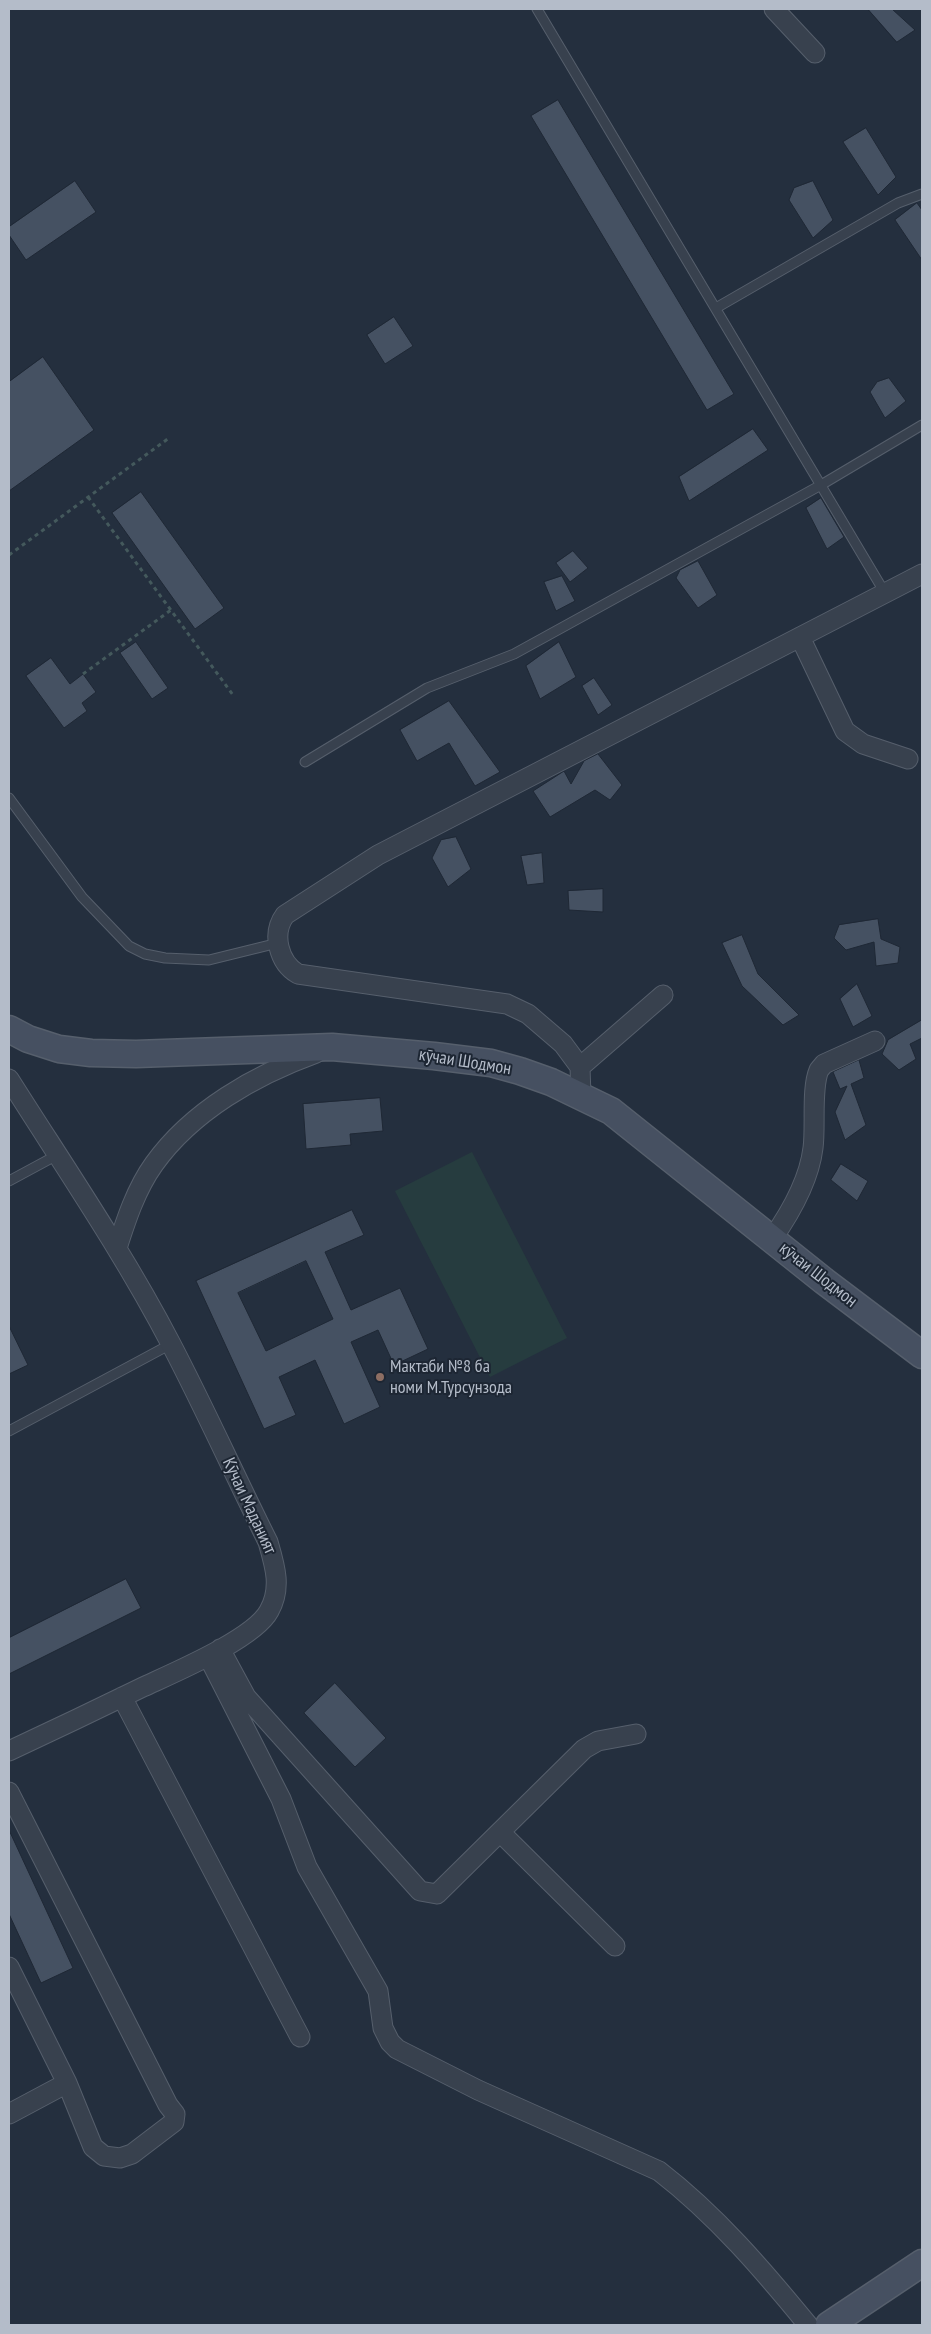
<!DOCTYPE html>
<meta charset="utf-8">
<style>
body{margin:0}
#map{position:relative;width:931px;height:2334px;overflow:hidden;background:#242f3e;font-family:"PT Sans Narrow",sans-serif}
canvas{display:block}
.frame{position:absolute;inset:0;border:10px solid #b4bcc9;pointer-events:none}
</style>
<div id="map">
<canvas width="931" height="2334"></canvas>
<div class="frame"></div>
</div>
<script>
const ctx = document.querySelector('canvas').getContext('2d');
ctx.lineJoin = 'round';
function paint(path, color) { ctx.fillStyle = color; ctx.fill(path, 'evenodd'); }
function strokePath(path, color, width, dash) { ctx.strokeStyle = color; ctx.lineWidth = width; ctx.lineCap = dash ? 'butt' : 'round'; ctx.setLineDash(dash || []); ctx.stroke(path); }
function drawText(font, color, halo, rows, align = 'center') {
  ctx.font = font + ' "PT Sans Narrow",sans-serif'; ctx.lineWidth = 4; ctx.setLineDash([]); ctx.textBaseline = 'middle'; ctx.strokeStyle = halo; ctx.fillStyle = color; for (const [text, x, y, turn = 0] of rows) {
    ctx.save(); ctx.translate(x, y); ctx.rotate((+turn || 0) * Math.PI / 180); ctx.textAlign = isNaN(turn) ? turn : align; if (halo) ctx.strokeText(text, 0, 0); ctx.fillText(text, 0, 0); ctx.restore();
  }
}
paint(new Path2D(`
 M 472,1152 L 567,1338 L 490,1377 L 395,1191 Z`), '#263c3f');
const building = new Path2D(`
 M 868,9 L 892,9 L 915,30 L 897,42 Z
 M 558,100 L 734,394 L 707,410 L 531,116 Z
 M 866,128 L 896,177 L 878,195 L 843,142 Z
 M 75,181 L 96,212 L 26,260 L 9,235 L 9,227 Z
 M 813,181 L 833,220 L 813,238 L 789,200 L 794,188 Z
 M 917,203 L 922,210 L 922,260 L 895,220 Z
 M 394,317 L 413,346 L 385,364 L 367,335 Z
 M 43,357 L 94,430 L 9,491 L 9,382 Z
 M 889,378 L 906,401 L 885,418 L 870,392 L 877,382 Z
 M 753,429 L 768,450 L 689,501 L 679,477 Z
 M 141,492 L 224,608 L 195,629 L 112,513 Z
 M 821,498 L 844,537 L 827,549 L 806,508 Z
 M 573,551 L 588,568 L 570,582 L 556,563 Z
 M 698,561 L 717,595 L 698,608 L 676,578 L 680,570 Z
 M 562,576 L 575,601 L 556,611 L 544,582 Z
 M 136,642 L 168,688 L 152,699 L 120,653 Z
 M 559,642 L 576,677 L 540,699 L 526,666 Z
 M 51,658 L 70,684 L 83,674 L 96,692 L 82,703 L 87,711 L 64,728 L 26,676 Z
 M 594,678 L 612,705 L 598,715 L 582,686 Z
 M 449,701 L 500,772 L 475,786 L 449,743 L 417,761 L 400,730 Z
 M 598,754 L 622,785 L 610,800 L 595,790 L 550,817 L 533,791 L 564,771 L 571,784 L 584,761 Z
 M 456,837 L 471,869 L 448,887 L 432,858 L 441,840 Z
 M 542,853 L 544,883 L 527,885 L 521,856 Z
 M 603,889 L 603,912 L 569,910 L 568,891 Z
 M 878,919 L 881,939 L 900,947 L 898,963 L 876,966 L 874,942 L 846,950 L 834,938 L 839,925 Z
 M 742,935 L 758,974 L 799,1015 L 783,1025 L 742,986 L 722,943 Z
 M 857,984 L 872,1016 L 853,1027 L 840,999 Z
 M 922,1020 L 922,1038 L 910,1044 L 916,1059 L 899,1070 L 882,1054 L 888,1040 Z
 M 859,1060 L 864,1078 L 851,1084 L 866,1125 L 845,1140 L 835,1112 L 847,1086 L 840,1089 L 833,1072 Z
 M 380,1098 L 383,1131 L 350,1134 L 351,1145 L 306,1149 L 303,1104 Z
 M 841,1164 L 868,1181 L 857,1201 L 831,1180 Z
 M 352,1210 L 364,1235 L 325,1252 L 351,1310 L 400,1288 L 428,1349 L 394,1365 L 378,1330 L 351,1342 L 380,1407 L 344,1424 L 315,1360 L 279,1377 L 296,1415 L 264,1429 L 196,1281 ZM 306,1261 L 333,1319 L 266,1351 L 238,1293 Z
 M 9,1326 L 28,1365 L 9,1374 Z
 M 126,1579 L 141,1608 L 9,1674 L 9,1638 Z
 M 335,1683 L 386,1738 L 355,1767 L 304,1713 Z
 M 9,1830 L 73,1968 L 41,1983 L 9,1914 Z`);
paint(building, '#455162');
strokePath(building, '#1f2835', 1);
const lane = new Path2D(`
 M 537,9 L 885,593
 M 716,308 L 898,203 L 922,194
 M 305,762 L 427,688 L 514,654 L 821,485 L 922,425
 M 9,798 L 82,897 L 129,946 L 145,954 L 165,958 L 209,960 L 278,943
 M 9,1181 L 59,1154
 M 9,1431 L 171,1344`);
const street = new Path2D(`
 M 774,9 L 815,53
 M 800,637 L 845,731 L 863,744 L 908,759
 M 580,1067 L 663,995
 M 9,1079 C 64,1166 123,1252 171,1344 C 205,1409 235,1476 268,1542 C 275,1566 282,1588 269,1611 C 254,1639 173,1673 143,1687 C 98,1709 54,1730 9,1751
 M 581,1096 L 580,1067 L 563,1044 L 528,1014 L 507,1004 L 298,974 C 279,963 271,934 285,915 L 378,855 L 922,574
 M 772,1239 C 791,1212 809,1181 813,1148 C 816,1127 811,1088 819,1070 L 824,1064 L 875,1041
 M 117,1248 C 126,1220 136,1189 154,1164 C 192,1111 255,1075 316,1053
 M 220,1649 L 246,1697 L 420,1891 L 437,1894 L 584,1749 L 598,1741 L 636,1734
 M 208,1656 L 281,1799 L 307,1867 L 378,1991 L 383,2028 L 390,2042 L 397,2049 L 478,2090 L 659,2171 C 716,2215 763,2270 808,2325
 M 122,1697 L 300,2037
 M 9,1792 L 168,2105 L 175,2114 L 174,2122 L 132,2154 L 120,2158 L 104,2156 L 93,2147 L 67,2083
 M 501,1833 L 615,1946
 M 9,1967 L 67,2083 L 9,2114`);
const secondary = new Path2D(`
 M 9,1029 L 28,1039 L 59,1049 L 91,1053 L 136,1054 L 332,1047 L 434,1056 L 491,1063 L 520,1071 L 551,1082 L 611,1111 L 824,1281 L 922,1355
 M 829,2325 L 922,2263`);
strokePath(lane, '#565f6c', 11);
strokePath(street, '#565f6c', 21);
strokePath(secondary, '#565f6c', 29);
strokePath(new Path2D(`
 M 88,497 L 233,695
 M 9,555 L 169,438
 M 83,674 L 171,610`), '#44595c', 3, [4, 4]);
strokePath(lane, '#38414e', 9);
strokePath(street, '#38414e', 19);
strokePath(secondary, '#465061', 26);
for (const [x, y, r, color] of [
 [380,1377,5,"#8d6e63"]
]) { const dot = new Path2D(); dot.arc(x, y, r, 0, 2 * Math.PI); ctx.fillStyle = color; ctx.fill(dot); strokePath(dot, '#1d2633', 2); }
drawText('18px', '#b4bcc9', '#1d2633', [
 ["кӯчаи Шодмон",465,1062,9],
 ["кӯчаи Шодмон",818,1275,38],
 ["Кӯчаи Маданият",249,1506,65]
]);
drawText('18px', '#b4bcc9', '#1d2633', [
 ["Мактаби №8 ба",390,1367],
 ["номи М.Турсунзода",390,1388]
], 'left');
</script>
